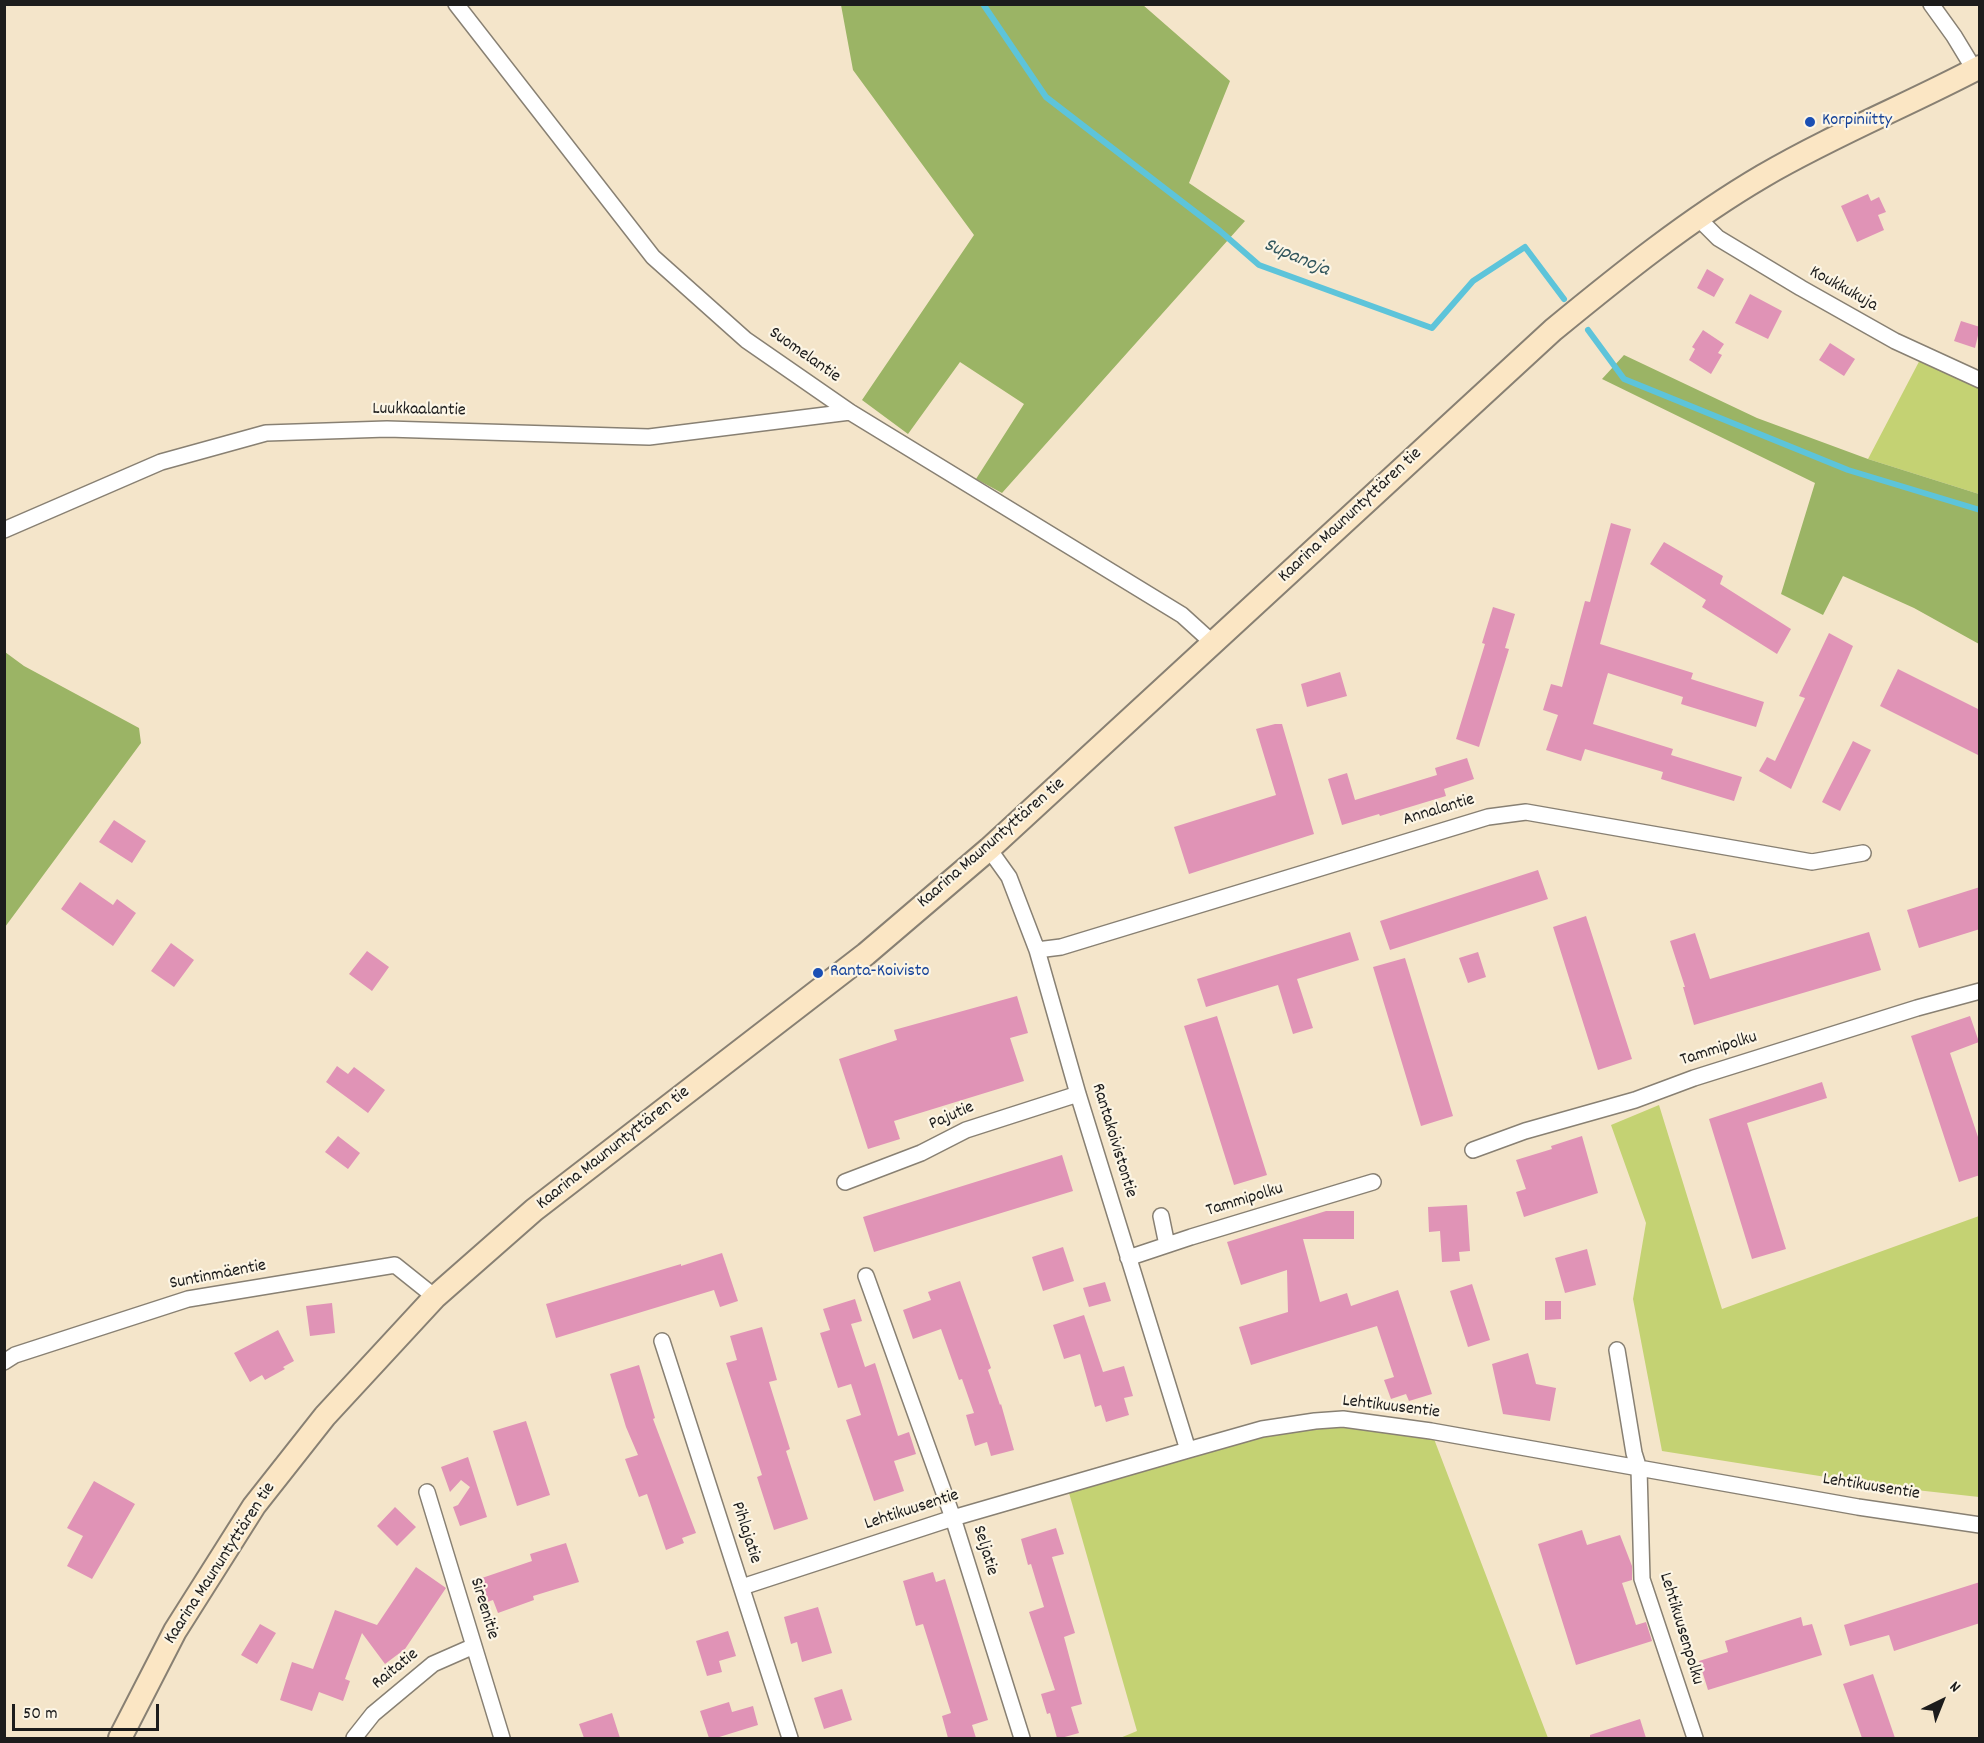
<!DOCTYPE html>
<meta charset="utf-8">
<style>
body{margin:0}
#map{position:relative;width:1984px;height:1743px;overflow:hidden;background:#f4e5ca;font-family:Dekko,sans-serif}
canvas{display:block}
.frame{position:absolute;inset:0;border:6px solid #1c1c1c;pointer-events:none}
.north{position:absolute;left:1912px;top:1671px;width:60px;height:60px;-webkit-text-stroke:4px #fcf5e5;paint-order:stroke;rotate:43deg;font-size:16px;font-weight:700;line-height:24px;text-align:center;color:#1c1c1c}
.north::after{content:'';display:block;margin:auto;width:21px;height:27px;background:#1c1c1c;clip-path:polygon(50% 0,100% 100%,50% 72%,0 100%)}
.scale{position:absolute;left:12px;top:1704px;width:147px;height:27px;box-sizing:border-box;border:3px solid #1c1c1c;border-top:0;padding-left:8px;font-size:18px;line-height:21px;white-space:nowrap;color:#1c1c1c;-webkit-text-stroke:4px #fcf5e5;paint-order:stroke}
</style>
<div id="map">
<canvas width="1984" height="1743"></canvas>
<div class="frame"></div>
<div class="north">N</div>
<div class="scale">50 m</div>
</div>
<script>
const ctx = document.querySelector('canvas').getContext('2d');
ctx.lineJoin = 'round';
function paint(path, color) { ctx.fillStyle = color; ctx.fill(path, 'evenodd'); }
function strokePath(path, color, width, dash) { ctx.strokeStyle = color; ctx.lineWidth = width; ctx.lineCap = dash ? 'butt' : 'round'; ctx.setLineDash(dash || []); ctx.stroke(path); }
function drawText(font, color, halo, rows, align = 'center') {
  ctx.font = font + ' Dekko,sans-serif'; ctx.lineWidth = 4.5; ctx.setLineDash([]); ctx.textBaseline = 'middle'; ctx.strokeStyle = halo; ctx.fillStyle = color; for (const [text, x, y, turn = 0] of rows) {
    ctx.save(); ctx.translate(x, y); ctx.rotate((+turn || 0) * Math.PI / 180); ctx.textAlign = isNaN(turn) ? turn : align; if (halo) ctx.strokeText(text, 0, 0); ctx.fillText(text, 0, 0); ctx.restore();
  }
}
paint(new Path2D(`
 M 1923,354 L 1979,380 L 1979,494 L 1868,459 Z
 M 1659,1105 L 1722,1309 L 1979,1216 L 1979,1497 L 1889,1487 L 1662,1451 L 1633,1299 L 1646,1223 L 1611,1125 Z
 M 1315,1421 L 1431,1431 L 1548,1738 L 1120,1738 L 1137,1731 L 1067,1486 Z`), '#c4d273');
paint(new Path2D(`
 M 841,5 L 1143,5 L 1230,81 L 1189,183 L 1245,221 L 1002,493 L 976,479 L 1024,404 L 960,362 L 908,434 L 862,400 L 974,235 L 853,70 Z
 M 1624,355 L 1757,418 L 1868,459 L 1979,494 L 1979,644 L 1914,608 L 1843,576 L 1823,615 L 1781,594 L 1815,483 L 1602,379 Z
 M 5,652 L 24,666 L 139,728 L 141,743 L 5,927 Z`), '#9bb465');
strokePath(new Path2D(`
 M 983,4 L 1046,97 L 1220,231 L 1259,265 L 1432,328 L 1473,281 L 1525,247 L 1564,299
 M 1588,330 L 1624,379 L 1848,470 L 1980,510`), '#5dc4da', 6);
paint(new Path2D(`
 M 1868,194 L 1871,201 L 1879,197 L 1886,212 L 1878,215 L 1884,230 L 1857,242 L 1841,206 Z
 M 1707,269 L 1724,279 L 1714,297 L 1697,288 Z
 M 1750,294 L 1782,311 L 1768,339 L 1735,323 Z
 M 1961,321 L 1980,327 L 1975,348 L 1954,341 Z
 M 1703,330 L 1724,344 L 1718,353 L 1722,355 L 1711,374 L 1689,360 L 1695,349 L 1692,347 Z
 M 1830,343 L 1855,359 L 1844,376 L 1819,360 Z
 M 1611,523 L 1631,529 L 1600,644 L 1693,673 L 1691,679 L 1764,702 L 1756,727 L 1681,704 L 1683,697 L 1608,673 L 1593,724 L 1673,749 L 1671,755 L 1742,777 L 1734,801 L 1661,779 L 1663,772 L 1585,749 L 1581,761 L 1546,750 L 1558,715 L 1543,710 L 1551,684 L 1562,687 L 1585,601 L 1590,602 Z
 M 1664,542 L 1723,576 L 1720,584 L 1791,629 L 1777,654 L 1702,607 L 1706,600 L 1650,564 Z
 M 1493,607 L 1515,614 L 1505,648 L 1509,649 L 1479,747 L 1456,739 L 1485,644 L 1482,643 Z
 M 1829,633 L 1853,646 L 1791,789 L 1759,771 L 1767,757 L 1775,761 L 1805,698 L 1799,696 Z
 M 1898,669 L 1980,710 L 1980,756 L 1880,706 Z
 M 1340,672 L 1347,696 L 1307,707 L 1301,684 Z
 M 1275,724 L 1282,724 L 1314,834 L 1189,874 L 1174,827 L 1276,795 L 1256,729 Z
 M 1853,741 L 1871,750 L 1840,811 L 1822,802 Z
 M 1467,758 L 1474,779 L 1444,789 L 1446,796 L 1380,816 L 1379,814 L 1342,825 L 1328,779 L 1347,773 L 1355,800 L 1437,775 L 1435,768 Z
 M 114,820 L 146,841 L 132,863 L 99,842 Z
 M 1538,870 L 1548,899 L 1390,950 L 1380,921 Z
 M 80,882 L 113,905 L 117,899 L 136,913 L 113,946 L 61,909 Z
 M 1980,887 L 1980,929 L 1919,948 L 1907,910 Z
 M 1586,916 L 1632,1059 L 1598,1070 L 1553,927 Z
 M 1350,932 L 1359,960 L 1297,979 L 1313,1028 L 1293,1034 L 1278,985 L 1206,1007 L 1197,979 Z
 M 1869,932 L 1881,970 L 1694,1025 L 1683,987 L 1685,987 L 1670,941 L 1695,933 L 1710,979 Z
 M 171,943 L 194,960 L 174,987 L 151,971 Z
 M 367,951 L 389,967 L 372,991 L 349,974 Z
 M 1478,952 L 1486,977 L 1468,983 L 1459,958 Z
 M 1405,958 L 1453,1116 L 1421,1126 L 1373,967 Z
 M 1017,996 L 1028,1033 L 1010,1038 L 1024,1081 L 894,1121 L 900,1139 L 868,1149 L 839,1059 L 897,1040 L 894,1030 Z
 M 1217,1016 L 1267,1175 L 1234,1185 L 1184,1026 Z
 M 1970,1016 L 1979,1042 L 1950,1053 L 1980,1143 L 1980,1175 L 1959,1182 L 1911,1036 Z
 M 337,1066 L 348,1074 L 354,1067 L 385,1090 L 368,1113 L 326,1082 Z
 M 1822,1082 L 1827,1098 L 1747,1123 L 1786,1249 L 1752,1259 L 1709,1119 Z
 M 338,1136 L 360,1153 L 348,1169 L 325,1152 Z
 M 1582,1136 L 1598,1193 L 1524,1217 L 1516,1192 L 1526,1189 L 1516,1160 L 1552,1149 L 1551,1146 Z
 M 1062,1155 L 1073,1191 L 874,1252 L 863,1217 Z
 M 1467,1205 L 1470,1251 L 1459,1252 L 1460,1261 L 1442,1262 L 1440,1231 L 1429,1232 L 1428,1207 Z
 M 1326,1211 L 1354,1211 L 1354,1239 L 1303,1239 L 1320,1302 L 1347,1293 L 1351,1306 L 1398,1290 L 1432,1394 L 1409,1401 L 1406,1394 L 1391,1399 L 1384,1380 L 1394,1377 L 1377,1326 L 1251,1365 L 1239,1327 L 1288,1312 L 1287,1270 L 1241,1285 L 1227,1242 Z
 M 1063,1247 L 1074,1281 L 1043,1291 L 1032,1257 Z
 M 1587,1249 L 1596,1285 L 1565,1293 L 1555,1258 Z
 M 722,1253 L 738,1301 L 720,1307 L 714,1290 L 556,1338 L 546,1304 L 681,1264 L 681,1266 Z
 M 960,1281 L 991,1368 L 988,1370 L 1000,1405 L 1001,1404 L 1014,1450 L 991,1456 L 987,1442 L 975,1446 L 966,1415 L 974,1413 L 962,1379 L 959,1380 L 941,1329 L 913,1339 L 903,1310 L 931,1300 L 928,1292 Z
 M 1105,1282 L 1111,1301 L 1089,1307 L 1083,1288 Z
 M 1472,1284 L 1490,1340 L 1468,1347 L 1450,1291 Z
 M 855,1299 L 862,1321 L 851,1324 L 865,1367 L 875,1363 L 898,1436 L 909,1432 L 916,1454 L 894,1461 L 904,1491 L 874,1501 L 846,1420 L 861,1415 L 851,1384 L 838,1388 L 820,1333 L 830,1330 L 823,1309 Z
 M 1545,1301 L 1561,1301 L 1561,1319 L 1545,1320 Z
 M 332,1303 L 335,1333 L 310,1336 L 306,1306 Z
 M 1084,1315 L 1103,1372 L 1124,1366 L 1133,1396 L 1124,1398 L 1129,1415 L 1106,1422 L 1101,1405 L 1095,1407 L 1080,1354 L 1064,1359 L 1053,1325 Z
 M 762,1327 L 777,1380 L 769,1382 L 790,1449 L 786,1451 L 808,1519 L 774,1530 L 757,1477 L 762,1475 L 726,1363 L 737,1360 L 730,1336 Z
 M 278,1330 L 294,1361 L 283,1367 L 285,1369 L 265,1380 L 262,1375 L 250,1382 L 234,1353 Z
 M 1528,1353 L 1536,1384 L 1556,1388 L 1550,1421 L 1503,1414 L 1492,1364 Z
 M 639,1365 L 655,1418 L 653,1419 L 696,1533 L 682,1538 L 684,1543 L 666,1550 L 647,1494 L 639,1497 L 625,1459 L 638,1455 L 626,1427 L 610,1374 Z
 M 526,1421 L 550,1495 L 517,1506 L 493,1431 Z
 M 468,1457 L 487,1517 L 460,1526 L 453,1507 L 458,1505 L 470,1487 L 461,1480 L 450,1492 L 441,1467 Z
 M 94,1481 L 135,1504 L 92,1579 L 67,1566 L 83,1536 L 67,1528 Z
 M 395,1507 L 416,1527 L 397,1546 L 377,1526 Z
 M 1056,1528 L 1064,1554 L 1052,1557 L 1075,1633 L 1064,1637 L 1082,1704 L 1071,1707 L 1079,1733 L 1061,1738 L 1057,1738 L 1050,1713 L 1047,1714 L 1041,1694 L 1055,1690 L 1029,1612 L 1044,1607 L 1031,1564 L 1028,1565 L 1021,1539 Z
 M 1582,1530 L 1587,1545 L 1620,1535 L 1632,1566 L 1632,1580 L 1622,1583 L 1636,1625 L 1646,1622 L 1652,1641 L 1576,1665 L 1538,1544 Z
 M 566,1543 L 579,1582 L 533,1596 L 534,1600 L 498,1613 L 493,1600 L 487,1602 L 479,1579 L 532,1561 L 530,1554 Z
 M 416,1567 L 446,1588 L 405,1649 L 385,1664 L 362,1633 L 345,1679 L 350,1681 L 343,1701 L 319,1692 L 312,1711 L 280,1700 L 292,1662 L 313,1669 L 335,1610 L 377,1625 Z
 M 933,1572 L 936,1582 L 945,1579 L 988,1720 L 972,1725 L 976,1738 L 948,1738 L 942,1716 L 951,1713 L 923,1624 L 916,1626 L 903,1581 Z
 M 1980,1582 L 1980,1623 L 1894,1651 L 1889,1635 L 1850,1646 L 1844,1625 Z
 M 818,1607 L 832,1653 L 802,1662 L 797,1642 L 791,1644 L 784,1617 Z
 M 1801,1617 L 1803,1626 L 1812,1624 L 1822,1655 L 1708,1690 L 1699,1661 L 1728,1652 L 1725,1641 Z
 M 260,1624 L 276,1633 L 257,1664 L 241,1655 Z
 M 728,1631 L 736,1656 L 719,1661 L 722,1672 L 707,1676 L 696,1641 Z
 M 1873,1674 L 1895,1738 L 1862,1738 L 1843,1684 Z
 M 842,1689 L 852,1720 L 824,1729 L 814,1698 Z
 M 729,1702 L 732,1712 L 753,1706 L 758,1725 L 716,1738 L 709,1738 L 700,1711 Z
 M 612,1713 L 620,1738 L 584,1738 L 579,1724 Z
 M 1640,1719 L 1646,1738 L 1590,1738 L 1590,1735 Z`), '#e093b6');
const minor = new Path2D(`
 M 456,4 L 653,257 L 746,340 L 850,412 L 1182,615 L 1214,644
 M 1931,4 L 1954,36 L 1974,69
 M 1698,218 L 1718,238 L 1801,288 L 1895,341 L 1980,380
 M 4,530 L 161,462 L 266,433 L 387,429 L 649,437 L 850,412
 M 989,849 L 1009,877 L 1037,950 L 1078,1094 L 1188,1450
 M 1037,950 L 1061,947 L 1488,817 L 1526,812 L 1812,862 L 1863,853
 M 1473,1150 L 1525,1131 L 1635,1100 L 1694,1078 L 1917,1008 L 1980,991
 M 845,1182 L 921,1153 L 966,1130 L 1078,1094
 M 1161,1216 L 1167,1245
 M 1128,1258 L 1191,1237 L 1373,1182
 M 866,1276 L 953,1518 L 1022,1738
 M 662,1341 L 790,1738
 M 1617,1350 L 1634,1453 L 1639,1469 L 1642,1579 L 1695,1738
 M 4,1362 L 15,1355 L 188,1299 L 395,1265 L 435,1297
 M 427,1492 L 502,1738
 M 742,1587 L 953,1518 L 1188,1450 L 1262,1429 L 1315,1421 L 1343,1419 L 1431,1431 L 1858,1507 L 1980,1525
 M 354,1738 L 373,1714 L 433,1664 L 474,1646`);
const secondary = new Path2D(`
 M 120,1738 L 175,1631 L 254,1506 L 325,1416 L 435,1297 L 534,1210 L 866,954 L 989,849 L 1553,330 C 1620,275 1688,220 1763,176 C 1833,135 1908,105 1980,67`);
strokePath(minor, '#888073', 18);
strokePath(secondary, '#888073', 26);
strokePath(minor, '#fff', 15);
strokePath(secondary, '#fbe6c4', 22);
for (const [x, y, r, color] of [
 [1810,122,6,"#1a4fb4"],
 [818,973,6,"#1a4fb4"]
]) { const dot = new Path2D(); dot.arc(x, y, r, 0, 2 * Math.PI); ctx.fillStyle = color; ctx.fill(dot); strokePath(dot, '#fcf5e5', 2); }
drawText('18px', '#164399', '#fcf5e5', [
 ["Korpiniitty",1822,122],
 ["Ranta-Koivisto",830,973]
], 'left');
drawText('18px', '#1c1c1c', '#fcf5e5', [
 ["Koukkukuja",1843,290,29],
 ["Suomelantie",804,356,35],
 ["Luukkaalantie",419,411,1],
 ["Kaarina Maununtyttären tie",1351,516,-43],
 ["Annalantie",1439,811,-17],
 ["Kaarina Maununtyttären tie",992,844,-41],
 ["Tammipolku",1719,1050,-18],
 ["Pajutie",952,1117,-24],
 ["Rantakoivistontie",1113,1141,73],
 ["Kaarina Maununtyttären tie",614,1149,-38],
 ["Tammipolku",1245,1201,-17],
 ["Suntinmäentie",218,1276,-11],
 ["Lehtikuusentie",1391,1408,7],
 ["Lehtikuusentie",1871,1488,9],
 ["Lehtikuusentie",912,1511,-18],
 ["Pihlajatie",745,1533,72],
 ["Seljatie",984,1551,73],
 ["Kaarina Maununtyttären tie",221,1564,-57],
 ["Sireenitie",483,1609,73],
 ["Lehtikuusenpolku",1680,1629,73],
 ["Raitatie",396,1670,-39]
]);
drawText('italic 20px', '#33575e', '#fcf5e5', [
 ["Supanoja",1296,259,23]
]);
</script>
